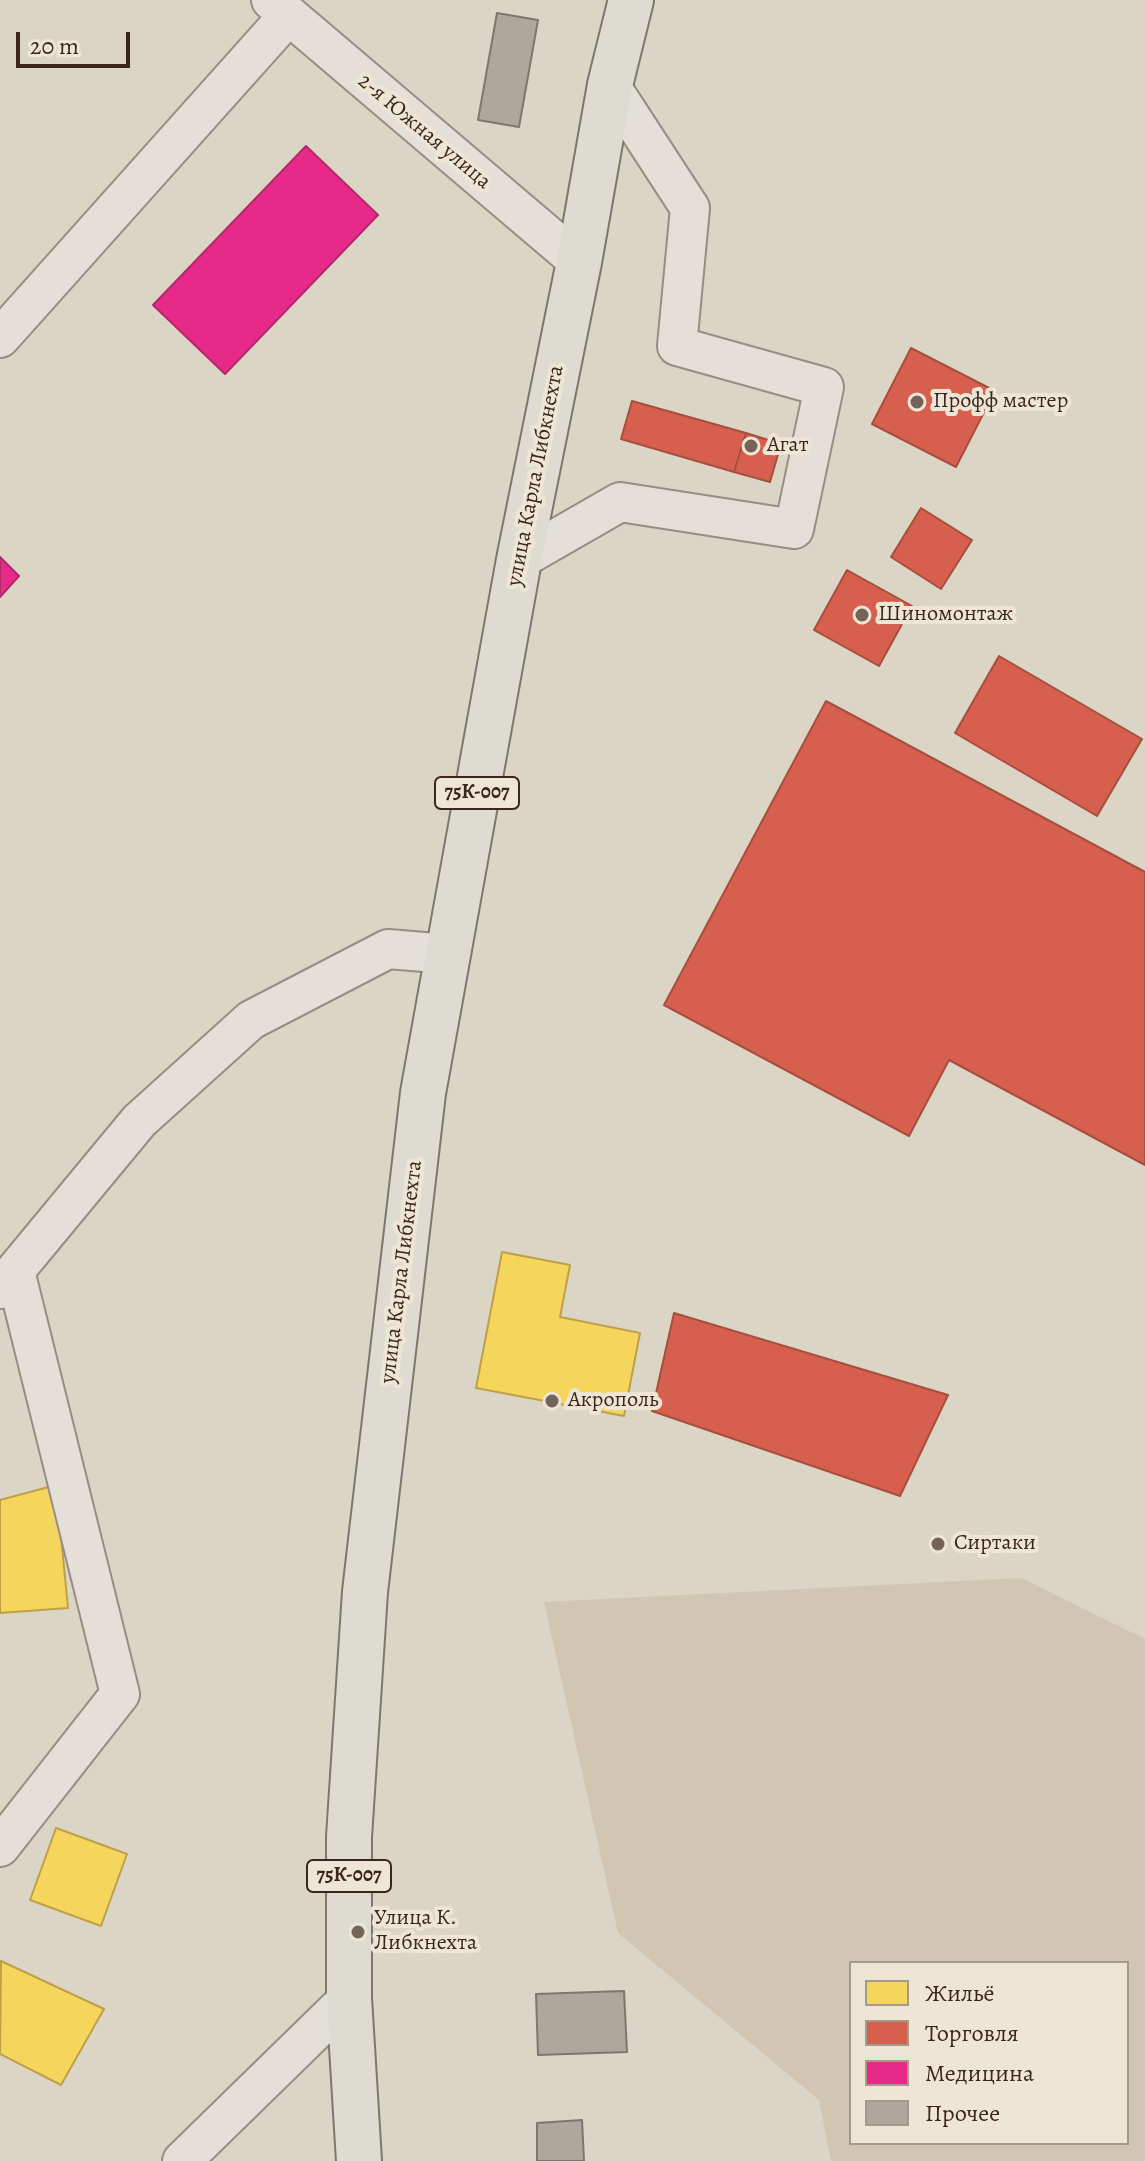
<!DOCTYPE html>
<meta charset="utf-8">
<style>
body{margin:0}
#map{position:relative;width:1145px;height:2161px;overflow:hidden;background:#dbd5c5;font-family:Alegreya,serif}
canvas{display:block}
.legend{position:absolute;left:849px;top:1961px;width:280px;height:184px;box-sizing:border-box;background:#ede6d4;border:2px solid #a6998b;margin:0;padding:10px 14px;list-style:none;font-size:24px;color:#3c251d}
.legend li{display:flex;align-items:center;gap:16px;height:40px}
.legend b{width:40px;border:2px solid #a6998b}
.scale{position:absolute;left:16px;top:32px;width:114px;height:36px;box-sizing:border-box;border:4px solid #3c251d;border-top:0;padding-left:10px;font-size:24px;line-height:28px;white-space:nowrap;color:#3c251d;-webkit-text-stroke:6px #ede6d4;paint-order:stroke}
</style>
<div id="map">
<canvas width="1145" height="2161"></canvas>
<ul class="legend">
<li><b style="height:22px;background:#f6d55c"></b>Жильё</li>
<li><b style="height:22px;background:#d6604d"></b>Торговля</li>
<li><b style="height:22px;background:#e7298a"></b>Медицина</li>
<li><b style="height:22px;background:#ada79c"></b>Прочее</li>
</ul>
<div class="scale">20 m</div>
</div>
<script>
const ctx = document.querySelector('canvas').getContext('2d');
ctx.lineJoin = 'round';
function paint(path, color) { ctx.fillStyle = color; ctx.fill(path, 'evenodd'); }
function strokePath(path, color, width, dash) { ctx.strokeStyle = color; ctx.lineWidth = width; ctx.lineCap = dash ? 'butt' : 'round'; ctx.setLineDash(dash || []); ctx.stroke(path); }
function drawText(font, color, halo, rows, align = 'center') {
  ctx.font = font + ' Alegreya,serif'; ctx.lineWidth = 8; ctx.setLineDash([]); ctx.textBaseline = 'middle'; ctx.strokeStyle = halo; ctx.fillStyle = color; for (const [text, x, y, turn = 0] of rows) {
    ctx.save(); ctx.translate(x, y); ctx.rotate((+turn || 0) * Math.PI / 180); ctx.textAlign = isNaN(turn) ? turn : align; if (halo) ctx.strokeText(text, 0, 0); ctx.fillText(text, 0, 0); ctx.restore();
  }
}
paint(new Path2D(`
 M 1021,1578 L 1145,1639 L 1145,2161 L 831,2161 L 819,2100 L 618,1933 L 544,1602 ZM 851,1963 L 1127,1963 L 1127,2143 L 851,2143 Z`), '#d0c6b2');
const homes = new Path2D(`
 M 502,1252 L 570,1265 L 560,1317 L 640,1333 L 624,1416 L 476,1388 Z
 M 56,1485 L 68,1608 L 0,1613 L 0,1500 Z
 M 56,1828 L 127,1854 L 101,1926 L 30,1900 Z
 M 1,1961 L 104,2009 L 61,2085 L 0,2054 Z`);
paint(homes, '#f6d55c');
strokePath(homes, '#bea049', 2);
const shops = new Path2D(`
 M 911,348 L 995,391 L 956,467 L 872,424 Z
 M 632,401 L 746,433 L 734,472 L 621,439 Z
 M 746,433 L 781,444 L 770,482 L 734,472 Z
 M 921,508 L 972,540 L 941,589 L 891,557 Z
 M 847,570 L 912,606 L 879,666 L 814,630 Z
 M 999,656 L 1142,739 L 1097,816 L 955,733 Z
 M 826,701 L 1145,872 L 1145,1165 L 949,1060 L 909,1136 L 664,1005 Z
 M 674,1313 L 948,1395 L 900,1496 L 652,1411 Z`);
paint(shops, '#d6604d');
strokePath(shops, '#a84e3f', 2);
const health = new Path2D(`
 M 306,146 L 378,215 L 225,374 L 153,305 Z
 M 0,557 L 19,576 L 0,597 Z`);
paint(health, '#e7298a');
strokePath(health, '#b42869', 2);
const building = new Path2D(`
 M 497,13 L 538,20 L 519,127 L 478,120 Z
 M 624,1991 L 627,2052 L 538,2055 L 536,1994 Z
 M 582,2120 L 584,2161 L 537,2161 L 537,2123 Z`);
paint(building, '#ada79c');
strokePath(building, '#7e776e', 2);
const minor = new Path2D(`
 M 271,0 L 579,262
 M 0,338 L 288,16
 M 519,560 L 620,502 L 794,529 L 824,387 L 677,346 L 690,208 L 610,85
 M 0,1289 L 139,1121 L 251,1020 L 388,949 L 448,954
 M 0,1847 L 120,1694 L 15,1271
 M 182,2161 L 349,1998`);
const major = new Path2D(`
 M 359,2161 L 349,1998 L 349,1837 L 365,1592 L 423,1093 L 519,560 L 579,262 L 610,85 L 631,0`);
strokePath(minor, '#958e85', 42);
strokePath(major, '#7e776e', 48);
strokePath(minor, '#e4e0d9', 38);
strokePath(major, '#dedbd3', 44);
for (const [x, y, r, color] of [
 [917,402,8,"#746358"],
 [751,446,8,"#746358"],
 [862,615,8,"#746358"],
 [552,1401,8,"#746358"],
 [938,1544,8,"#746358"],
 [358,1932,8,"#746358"]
]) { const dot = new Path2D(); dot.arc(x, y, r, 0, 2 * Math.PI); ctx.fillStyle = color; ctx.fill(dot); strokePath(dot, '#ede6d4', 3); }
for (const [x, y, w] of [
 [477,793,84],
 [349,1876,84]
]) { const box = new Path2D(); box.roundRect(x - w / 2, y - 16, w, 32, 6); ctx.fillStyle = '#ede6d4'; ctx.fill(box); strokePath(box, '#3c251d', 2); }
drawText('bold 20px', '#3c251d', null, [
 ["75К-007",477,793],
 ["75К-007",349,1876]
]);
drawText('22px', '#3c251d', '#ede6d4', [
 ["2-я Южная улица",424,132,40],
 ["улица Карла Либкнехта",536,476,-79],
 ["улица Карла Либкнехта",402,1272,-83]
]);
drawText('22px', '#3c251d', '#ede6d4', [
 ["Профф мастер",933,402],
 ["Агат",767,446],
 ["Шиномонтаж",878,615],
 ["Акрополь",568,1401],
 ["Сиртаки",954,1544],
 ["Улица К.",374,1919],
 ["Либкнехта",374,1944]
], 'left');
</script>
